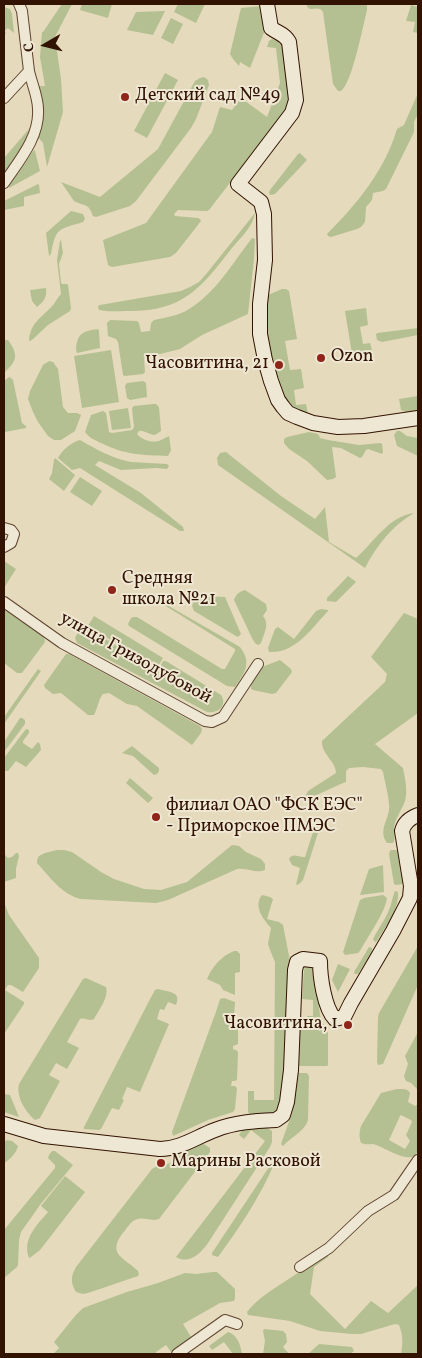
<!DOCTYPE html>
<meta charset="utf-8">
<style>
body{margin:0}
#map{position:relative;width:422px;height:1358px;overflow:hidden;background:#e5dabc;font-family:Vollkorn,serif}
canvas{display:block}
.frame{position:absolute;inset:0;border:5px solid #321200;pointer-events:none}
.north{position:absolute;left:20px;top:20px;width:50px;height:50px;-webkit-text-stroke:4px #eee7d3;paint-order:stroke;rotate:262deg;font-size:14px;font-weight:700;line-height:20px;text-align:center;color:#321200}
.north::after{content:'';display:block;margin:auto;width:18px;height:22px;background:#321200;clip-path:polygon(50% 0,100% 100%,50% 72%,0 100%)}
</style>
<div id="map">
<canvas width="422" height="1358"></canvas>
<div class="frame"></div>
<div class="north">С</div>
</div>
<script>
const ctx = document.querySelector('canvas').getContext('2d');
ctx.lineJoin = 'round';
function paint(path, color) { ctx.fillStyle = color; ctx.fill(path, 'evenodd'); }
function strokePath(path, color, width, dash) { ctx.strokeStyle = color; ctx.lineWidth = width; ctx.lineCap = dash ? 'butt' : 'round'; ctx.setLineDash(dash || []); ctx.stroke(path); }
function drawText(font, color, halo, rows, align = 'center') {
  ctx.font = font + ' Vollkorn,serif'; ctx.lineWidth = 4; ctx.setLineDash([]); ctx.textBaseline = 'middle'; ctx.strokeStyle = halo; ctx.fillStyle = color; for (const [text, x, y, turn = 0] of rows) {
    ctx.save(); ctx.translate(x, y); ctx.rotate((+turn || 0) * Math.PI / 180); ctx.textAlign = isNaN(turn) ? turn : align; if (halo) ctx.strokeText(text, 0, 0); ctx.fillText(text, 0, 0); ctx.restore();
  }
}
paint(new Path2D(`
 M 62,4 L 72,4 L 55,37 L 61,79 L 63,112 L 47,167 L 43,143 L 38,137 L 43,115 L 43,108 L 38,86 L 45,86 L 40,57 L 42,32 L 43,32 Z
 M 82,4 L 112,4 L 108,18 L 80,10 Z
 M 178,4 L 205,4 L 196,23 L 174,12 Z
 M 306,4 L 367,4 L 367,10 C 363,26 352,83 341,91 L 338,91 L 333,84 L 323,12 C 319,5 313,11 308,8 Z
 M 411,5 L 418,7 L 418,33 L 413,32 L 415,22 L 406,21 Z
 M 262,6 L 265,30 L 250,68 L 240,62 L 239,66 L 233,59 L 230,54 L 241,8 Z
 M 4,7 L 10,9 L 12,14 L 14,33 L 8,28 L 4,31 L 6,33 L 4,36 Z
 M 165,11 L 153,35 L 127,30 L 136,12 Z
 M 171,18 L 183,24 L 173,44 L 161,38 Z
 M 272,39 L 281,41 L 283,45 L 290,99 L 286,110 L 209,210 L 207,211 L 178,210 L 174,214 L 175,216 L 198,218 L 200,219 L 201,221 L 176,253 L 170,257 L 112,267 L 108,265 L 103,240 L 146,223 L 212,132 L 220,107 L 232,110 L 241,98 L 267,117 L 280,83 L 276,48 L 267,47 L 269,41 Z
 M 165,73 L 178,80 L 147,138 L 134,131 Z
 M 204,77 L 208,80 L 209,85 L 196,119 L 191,128 L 136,201 L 130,206 L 96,217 L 93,216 C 88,202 85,207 74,201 L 61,182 L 100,197 L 158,149 L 195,81 L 200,78 Z
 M 418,93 L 418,114 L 414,122 L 414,132 L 386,189 L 383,191 L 373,193 L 372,200 L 366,207 L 365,222 L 361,227 L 357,229 L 331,237 L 328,236 L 327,234 C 357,204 385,170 397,129 L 404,125 Z
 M 29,129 L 25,143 L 4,173 L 4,158 Z
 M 34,150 L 35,151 L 40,171 L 9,188 L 9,185 Z
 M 300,153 L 307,160 L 275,194 L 270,195 L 269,193 L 270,190 L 298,154 Z
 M 38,184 L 39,185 L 40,193 L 24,197 L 24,206 L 4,210 L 4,201 Z
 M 71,211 L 83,214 L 85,219 L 83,222 C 58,230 56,227 51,254 L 49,256 L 46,233 Z
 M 255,213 C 253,227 240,238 232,248 C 200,289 183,312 126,311 C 117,311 108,312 99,310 L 98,306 L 100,305 L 181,291 L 190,287 L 199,282 L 207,273 Z
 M 252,238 L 255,239 L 254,259 L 248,314 L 202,335 L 180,349 L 144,358 L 145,372 L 143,374 L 125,376 L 123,375 L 118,342 L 116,339 L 108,336 L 107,323 L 110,320 L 137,321 L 139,323 L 141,332 L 150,331 L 151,323 L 154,320 C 164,318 175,316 184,312 C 214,296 232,264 252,238 Z
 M 61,240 L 63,253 L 59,264 L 61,282 L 62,284 L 67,284 L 68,285 L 71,308 L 70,311 L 48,325 L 32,340 L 29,341 C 30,322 43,317 54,304 C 56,301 58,297 61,294 L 57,260 L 60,241 Z
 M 46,288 C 47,298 44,301 37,307 L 32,301 L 30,290 Z
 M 282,289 L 286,289 L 289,291 L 297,339 L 285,341 L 290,370 L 301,369 L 304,388 L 294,390 L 296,405 L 306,404 L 308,414 L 307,415 L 298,413 L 282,399 L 266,341 L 265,303 L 268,295 Z
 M 366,308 L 368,325 L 360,327 L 363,344 L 370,343 L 372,350 L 352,354 L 345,311 Z
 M 418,328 L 418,335 L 382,342 L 377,340 L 376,335 L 377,333 Z
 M 98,329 L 99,331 L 100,348 L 77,353 L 76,350 C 77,334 82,331 98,329 Z
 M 4,340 L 8,340 C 19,355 17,361 4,373 Z
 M 111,350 L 119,402 L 82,408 L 74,356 Z
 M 49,361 L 53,362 L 58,369 L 63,407 L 68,413 L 77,413 L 81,415 L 75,431 L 61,440 L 54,440 L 48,436 L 38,422 L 33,412 L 28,399 L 30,391 L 43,365 Z
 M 9,377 L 11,378 L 13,380 L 22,423 L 26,426 L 26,428 L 5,432 L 4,431 L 4,381 Z
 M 143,381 L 146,383 L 147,397 L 130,400 L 127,398 L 125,386 L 127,383 Z
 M 418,396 L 418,411 L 408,413 L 401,410 L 399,399 Z
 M 153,404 L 156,404 L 159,407 L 161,431 L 155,435 C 149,435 144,430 139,431 L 137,434 C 142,440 153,444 161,440 C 164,439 166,437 169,436 L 171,450 L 168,456 C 142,455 125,455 101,443 C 95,440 89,438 85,432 L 91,415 L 103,411 L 106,413 L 109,432 L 112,433 L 132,430 L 134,427 L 132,408 L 134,406 Z
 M 128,408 L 131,428 L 112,430 L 109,411 Z
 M 397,431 L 400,431 L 407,436 L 418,438 L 418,456 L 397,446 L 394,435 Z
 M 309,432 L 318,434 L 320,438 L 328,440 L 359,445 L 380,443 L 382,444 L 383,452 L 382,454 L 368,449 L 366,450 L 362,457 L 360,458 L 341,448 L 332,447 L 336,477 L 333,479 L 327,480 L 307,461 L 289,449 L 284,443 L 284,439 L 287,437 Z
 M 80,440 C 96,449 113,459 131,462 C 143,463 156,463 167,464 L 169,466 L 167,469 L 156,468 L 121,470 L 99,461 L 95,465 L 141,493 L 183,527 L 184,531 L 180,531 L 80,468 L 72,470 L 58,458 C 62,450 72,442 80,440 Z
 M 226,452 L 281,496 L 315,519 L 325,507 L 329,542 L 356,558 C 374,542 389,516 414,513 C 392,526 377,545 365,568 L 218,465 L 217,458 L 220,453 Z
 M 55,458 L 75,475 L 64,491 L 49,479 L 52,473 L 54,460 Z
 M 80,477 L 102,491 L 92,506 L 70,492 Z
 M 4,561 L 16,569 L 4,588 Z
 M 348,576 L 355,581 L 356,582 L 336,602 L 327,601 L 327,598 Z
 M 245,590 L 266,604 L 267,610 L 263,616 C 270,624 264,633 261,643 L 258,645 L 255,643 L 252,638 L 234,600 C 236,594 239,592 245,590 Z
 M 200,596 L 225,597 L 241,634 L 238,637 L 236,636 L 194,611 L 192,606 L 194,600 Z
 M 160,601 L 240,647 C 252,663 245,672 235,687 L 227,686 L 129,626 L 128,624 L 131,618 L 134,617 L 137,617 L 222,669 L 225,669 L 235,651 L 235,649 L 161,603 Z
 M 4,609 L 44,637 L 45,642 L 22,673 L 17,673 L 4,663 Z
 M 321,609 L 328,610 L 328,611 C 312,628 295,654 269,652 L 268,648 L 275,629 L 278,627 L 294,639 L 316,611 Z
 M 404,613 L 418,619 L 418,713 L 375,744 L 403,768 C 405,779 408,790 405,801 C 402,810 395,818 394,828 C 394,834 396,838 393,843 L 387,843 C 377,829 391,818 389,804 C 388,793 385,782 383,772 L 381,769 L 363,767 L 349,768 L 346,771 L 346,782 L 343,783 L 312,797 L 308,798 L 306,795 L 308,791 L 336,773 C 336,761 321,754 322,741 L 385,682 L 387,674 L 371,657 Z
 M 94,616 L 163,658 L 157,668 L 88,626 Z
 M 83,627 L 86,627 L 155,669 L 159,669 L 163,661 L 166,661 L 221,695 C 228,706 217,714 207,712 L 77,643 L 75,638 L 79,630 Z
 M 66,654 L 69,654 L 200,726 L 202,729 L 201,733 L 192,745 L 137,706 L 127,704 L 109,693 L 103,694 C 98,700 98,708 94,715 L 88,715 L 61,693 L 53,694 L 45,688 L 44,685 Z
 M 280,660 L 291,669 L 292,672 L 276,693 L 272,694 L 253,690 L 251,689 L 251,683 L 262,667 Z
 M 38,669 L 41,671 L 4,724 L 4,717 Z
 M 20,718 L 22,718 L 25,720 L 25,724 L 4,752 L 4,742 Z
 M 26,729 L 29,730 L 29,733 L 23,741 L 23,743 L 32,749 L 38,742 L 40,744 L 41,750 L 26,767 L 16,761 L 8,771 L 6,771 L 4,770 L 4,758 Z
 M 132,746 L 159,768 L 159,771 L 157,774 L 154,775 L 133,756 L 122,753 Z
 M 130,778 L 153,798 L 148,803 L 126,783 Z
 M 314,829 L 317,829 L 318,833 L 303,880 L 299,884 L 296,885 L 300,868 L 292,865 L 289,859 C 293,852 299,858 305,857 Z
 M 232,845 L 239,846 L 246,852 L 261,859 L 265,864 L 265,870 C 255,874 247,867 237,869 L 168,900 L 156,903 L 81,899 C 61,894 51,878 37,863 L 37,860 L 39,856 L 45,853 L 57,850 L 64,850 L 72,852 L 101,872 L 114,879 L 144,889 L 161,890 L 187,882 Z
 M 391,850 L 396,850 L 399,852 L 404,881 L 403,884 L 396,885 L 394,884 L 389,854 L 390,851 Z
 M 16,853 L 18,853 L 19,856 L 16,869 L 16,878 L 4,882 L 4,854 L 8,858 L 12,857 Z
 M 383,865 L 384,892 L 360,895 L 369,869 Z
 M 395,891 L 398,892 C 399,910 386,926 377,941 L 375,942 L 373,939 C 378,929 385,920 389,910 C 392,904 392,897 395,891 Z
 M 262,895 L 270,897 L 273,899 L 267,919 L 279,922 L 283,925 L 290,961 L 290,978 L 281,1102 L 277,1111 L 275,1113 L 251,1115 L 248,1112 L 248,1091 L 254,1091 L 254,1100 L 274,1100 L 275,962 L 270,950 L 268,944 L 271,928 C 263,919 253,906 262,895 Z
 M 383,895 L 387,898 C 386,911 367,938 360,951 L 358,953 L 345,955 L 343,952 L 360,900 L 364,898 Z
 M 4,902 L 9,915 L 39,958 L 39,968 L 23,992 L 11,985 L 8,985 L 5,990 L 24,1002 L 24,1004 L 6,1031 L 4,1033 Z
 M 418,946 L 418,985 L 383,1064 L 378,1065 L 377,1062 L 378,1017 L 379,1013 Z
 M 369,947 L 372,948 L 372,952 L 358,974 L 355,974 L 354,972 Z
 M 234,951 L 237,951 L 240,954 L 240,972 L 235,973 L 235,995 L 223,990 L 220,985 L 207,979 C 212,967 221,956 234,951 Z
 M 338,964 L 350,969 L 338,992 L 332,980 Z
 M 308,966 L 312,968 L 321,1020 L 328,1033 L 328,1065 L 327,1066 L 299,1066 L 298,1065 L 300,1024 L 307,1024 L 307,1016 L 313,1016 L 313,1000 L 302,999 L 304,970 L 305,968 Z
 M 86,978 L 106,987 C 109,997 99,1010 94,1019 C 89,1022 85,1017 80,1019 L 67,1042 L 79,1048 L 67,1069 L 56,1063 L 49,1075 L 60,1081 L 40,1118 L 35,1120 C 25,1111 16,1097 19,1084 L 83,979 Z
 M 158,989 C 168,992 182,991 176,1005 L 168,1002 L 164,1010 L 160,1009 L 157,1019 L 169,1024 L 140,1092 L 127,1087 L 122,1099 L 124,1100 L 119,1110 L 112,1108 L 101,1129 L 99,1130 L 84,1129 L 84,1127 L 148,1003 L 155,990 Z
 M 224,998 L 235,1002 L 234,1018 L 238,1021 L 238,1044 L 233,1046 L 233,1049 L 236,1050 L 238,1052 L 237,1080 L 235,1081 L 232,1081 L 231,1086 L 235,1086 L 237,1088 L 235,1109 L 233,1112 L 208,1120 L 173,1136 L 172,1132 L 217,1009 L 220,999 Z
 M 418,1032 L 417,1081 L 418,1090 L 411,1083 L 406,1081 L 404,1076 L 408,1064 L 405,1056 Z
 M 298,1073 L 307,1073 L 309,1076 L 308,1120 C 305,1131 291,1137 283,1146 L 281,1144 L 292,1113 L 296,1075 Z
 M 397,1089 C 402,1089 408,1088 410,1093 L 408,1102 L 415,1106 L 418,1104 L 418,1150 C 417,1152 416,1155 414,1156 C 405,1162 382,1146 373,1144 C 369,1144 366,1145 361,1143 C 359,1137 359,1133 361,1126 L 381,1093 ZM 401,1115 L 411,1120 L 412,1122 L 406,1135 L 410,1141 L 405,1149 L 389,1140 L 400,1116 Z
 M 4,1094 L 10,1095 L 19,1117 L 4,1112 Z
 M 266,1127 L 272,1131 L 272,1142 L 270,1147 L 208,1243 C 201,1253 189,1265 176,1257 L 265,1141 L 251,1130 L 244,1139 L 239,1135 L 244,1128 Z
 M 7,1140 L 12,1141 L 18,1146 C 17,1152 9,1161 4,1163 L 4,1142 Z
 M 202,1143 L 210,1148 L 210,1152 L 159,1219 C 151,1222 144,1216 135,1220 C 130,1222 126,1230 122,1234 C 107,1255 125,1258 138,1271 L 139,1274 L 138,1276 L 88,1293 L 83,1294 L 76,1292 C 70,1282 71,1276 76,1267 L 152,1169 L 157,1166 L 162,1166 L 170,1163 L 180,1156 L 186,1148 Z
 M 52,1151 L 55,1151 L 73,1165 L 40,1205 L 21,1232 L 19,1240 L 18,1265 L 17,1267 L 4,1278 L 4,1230 L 55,1168 L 55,1165 L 48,1158 L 49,1155 Z
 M 273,1161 L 275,1161 L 275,1162 C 260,1197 240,1227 218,1257 L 212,1255 L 212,1253 Z
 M 65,1176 L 85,1192 L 40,1250 L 31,1257 L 29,1258 C 22,1239 37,1225 48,1212 L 41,1206 Z
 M 328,1254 L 328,1257 L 314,1267 L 310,1294 L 345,1329 L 371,1301 L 388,1313 L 418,1285 L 418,1354 L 401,1354 C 403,1344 403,1334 399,1325 L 395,1324 L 361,1334 L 352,1334 L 320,1331 L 290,1321 L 248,1315 L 247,1312 C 256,1300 269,1292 281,1284 C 296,1274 312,1264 328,1254 Z
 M 213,1272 L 217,1272 L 235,1289 L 235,1298 L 234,1301 L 220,1303 L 183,1324 L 191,1337 L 171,1352 L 166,1345 L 156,1352 L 157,1354 L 53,1354 L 59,1348 L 54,1342 L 75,1316 L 83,1308 L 127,1292 L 158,1283 L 185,1273 L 196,1274 Z
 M 264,1329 L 283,1331 L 286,1334 L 287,1342 L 283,1347 L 289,1354 L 263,1354 L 265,1341 L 263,1331 Z
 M 228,1332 C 237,1334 241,1346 242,1354 L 233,1354 L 224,1342 L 212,1350 L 209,1346 Z
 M 319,1344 L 352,1347 L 354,1351 L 350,1354 L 308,1354 Z`), '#b4c091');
const street = new Path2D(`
 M 4,98 L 29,71 L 22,11 L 19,4
 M 4,183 C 18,162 40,137 38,109 C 38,97 32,84 29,71
 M 4,528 L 11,530 L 14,534 L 11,543 L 4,547
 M 4,602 L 62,643 L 205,721 L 212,722 L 223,717 L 258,664
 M 300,1267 L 329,1248 L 368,1211 L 394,1195 L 418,1160
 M 177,1354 L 225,1320 L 237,1324`);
const secondary = new Path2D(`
 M 267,4 L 271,28 C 279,34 284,33 289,42 L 296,100 L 292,113 L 238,184 L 261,202 L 264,214 L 265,260 L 260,304 L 260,334 L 265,360 L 271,381 L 278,400 L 283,407 L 288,413 L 297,417 L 313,423 L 338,427 L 364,426 L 418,418
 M 4,1124 L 44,1136 L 160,1149 C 180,1149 196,1137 215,1130 C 235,1122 255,1121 276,1120 L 283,1115 L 287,1102 L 291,1070 L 295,970 L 297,962 L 303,959 L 320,961 C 320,976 324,1008 335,1019 L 344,1017 L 351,1003 L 393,931 L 410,898 L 411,886 L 402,831 C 404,823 410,818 418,815`);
strokePath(street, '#5f442f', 12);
strokePath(secondary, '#321200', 16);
strokePath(street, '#eee7d3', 10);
strokePath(secondary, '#eee7d3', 14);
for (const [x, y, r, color] of [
 [125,97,5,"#8f2418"],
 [321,358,5,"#8f2418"],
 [279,365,5,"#8f2418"],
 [112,590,5,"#8f2418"],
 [156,817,5,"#8f2418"],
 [348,1025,5,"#8f2418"],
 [161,1163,5,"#8f2418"]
]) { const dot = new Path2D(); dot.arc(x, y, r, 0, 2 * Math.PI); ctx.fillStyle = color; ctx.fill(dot); strokePath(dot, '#eee7d3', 2); }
drawText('18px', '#321200', '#eee7d3', [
 ["Детский сад №49",135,97],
 ["Ozon",331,358],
 ["Часовитина, 21",269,365,"right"],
 ["Средняя",122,580],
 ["школа №21",122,601],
 ["филиал ОАО \"ФСК ЕЭС\"",166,807],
 ["- Приморское ПМЭС",166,828],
 ["Часовитина, 1",338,1025,"right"],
 ["Марины Расковой",171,1163]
], 'left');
drawText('18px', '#321200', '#eee7d3', [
 ["улица Гризодубовой",135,659,29]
]);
</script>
